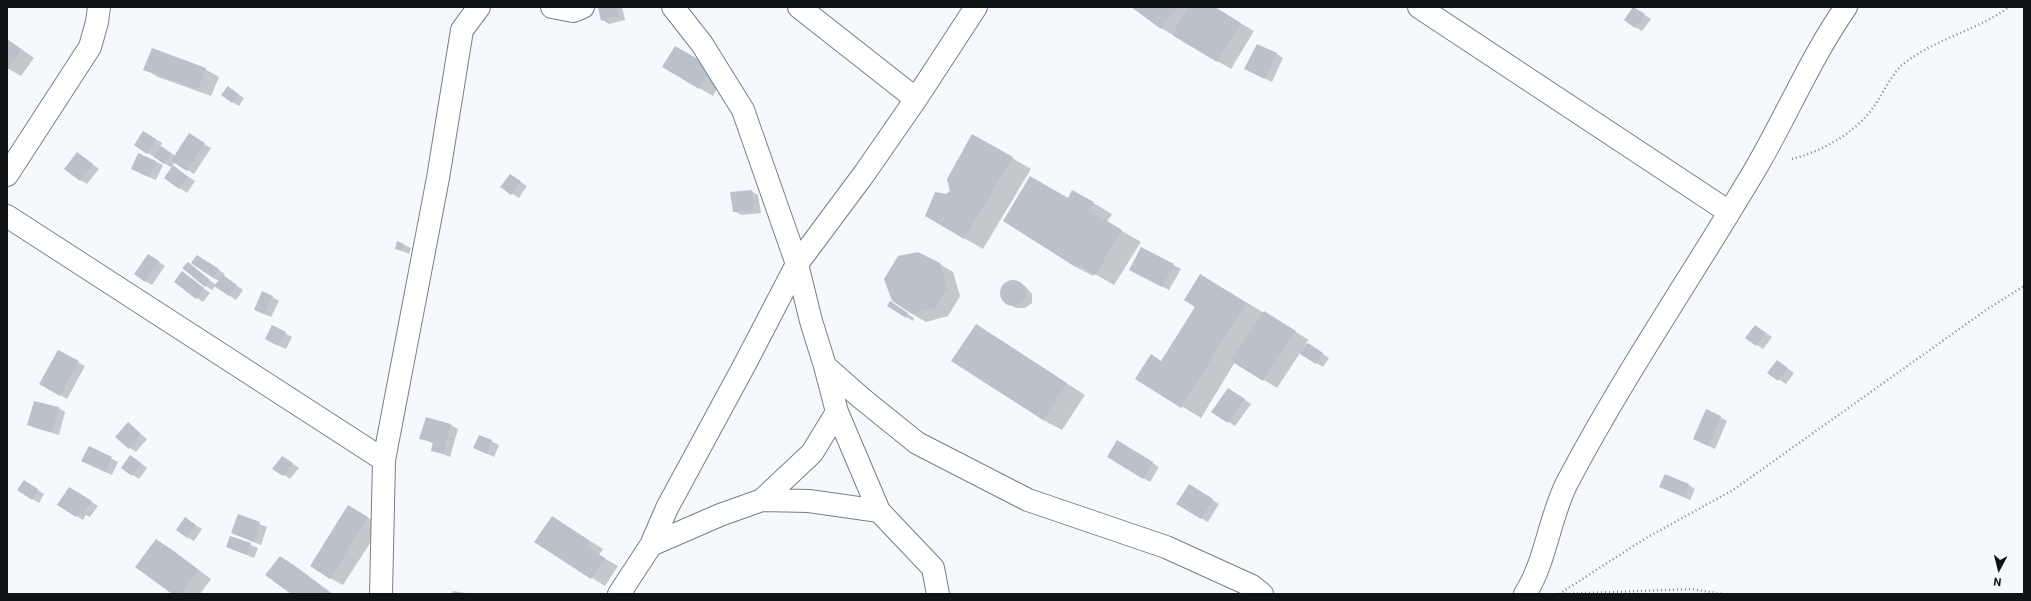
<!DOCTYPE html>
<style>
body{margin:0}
#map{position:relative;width:2031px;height:601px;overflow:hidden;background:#f5f9fe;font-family:Roboto,sans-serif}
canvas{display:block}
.frame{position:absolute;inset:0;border:8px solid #101315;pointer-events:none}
.north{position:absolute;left:1979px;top:549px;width:40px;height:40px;-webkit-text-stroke:3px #f5f9fe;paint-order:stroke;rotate:187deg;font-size:11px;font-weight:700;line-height:16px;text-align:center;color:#101315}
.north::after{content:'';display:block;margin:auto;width:14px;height:18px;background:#101315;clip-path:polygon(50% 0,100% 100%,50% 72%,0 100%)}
</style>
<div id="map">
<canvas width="2031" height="601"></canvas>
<div class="frame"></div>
<div class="north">N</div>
</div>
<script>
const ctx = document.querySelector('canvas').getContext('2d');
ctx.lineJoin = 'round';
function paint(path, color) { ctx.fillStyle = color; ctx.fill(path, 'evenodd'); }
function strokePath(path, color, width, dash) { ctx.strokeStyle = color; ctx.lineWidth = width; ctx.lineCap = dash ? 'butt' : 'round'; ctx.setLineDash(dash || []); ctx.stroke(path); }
paint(new Path2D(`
 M 599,7 L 622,7 L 625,20 L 609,24 L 602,20 Z
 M 1133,7 L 1213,7 L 1254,31 L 1231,69 L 1161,28 Z
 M 1640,12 L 1651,19 L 1642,31 L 1635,27 Z
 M 7,39 L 34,58 L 21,76 L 7,68 Z
 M 1277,54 L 1283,58 L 1272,82 L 1252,72 Z
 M 663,67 L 725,75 L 713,96 Z
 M 145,69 L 205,69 L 219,77 L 211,96 L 158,77 Z
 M 228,87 L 244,98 L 239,106 L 232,102 Z
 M 143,132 L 162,143 L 160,147 L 176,156 L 189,135 L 211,148 L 194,174 L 175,162 L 172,166 L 195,181 L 187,193 L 165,178 L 172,168 L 135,145 Z
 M 973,135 L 1031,169 L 983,249 L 964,238 L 946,195 L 952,192 Z
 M 139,154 L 163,165 L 156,180 L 139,173 Z
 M 84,158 L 99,169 L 87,184 L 80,180 Z
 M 516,179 L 527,186 L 519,198 L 502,187 Z
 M 751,191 L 758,195 L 761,213 L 741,215 L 734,211 Z
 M 1073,191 L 1112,214 L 1107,222 L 1141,242 L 1114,285 L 1095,274 L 1093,276 L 1074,266 L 1004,220 L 1068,199 Z
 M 398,242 L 411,248 L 409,254 L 396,248 Z
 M 1141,248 L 1181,269 L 1169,290 L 1137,273 Z
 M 155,259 L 165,266 L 152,285 L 145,281 Z
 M 204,260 L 225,274 L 223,276 L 243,290 L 236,300 L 215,286 L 212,290 L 206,286 L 188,263 L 216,285 L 219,281 L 213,278 Z
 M 940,264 L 953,272 L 960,296 L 948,316 L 926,322 L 912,314 Z
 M 183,273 L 210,293 L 203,302 L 175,282 Z
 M 1201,275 L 1309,340 L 1306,343 L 1329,358 L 1323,367 L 1300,353 L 1277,388 L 1235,362 L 1201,418 L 1137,379 L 1162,362 L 1196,306 Z
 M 1009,282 L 1019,283 L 1026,287 L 1032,294 L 1032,303 L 1025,308 L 1016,308 L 1009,304 L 1002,297 L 1003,288 Z
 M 272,297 L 279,301 L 271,317 L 262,313 Z
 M 897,306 L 914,318 L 913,321 L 906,317 Z
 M 976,325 L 1085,395 L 1062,430 L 1043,420 Z
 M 1762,330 L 1772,337 L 1763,349 L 1757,345 Z
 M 285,333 L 292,337 L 286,349 L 273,343 Z
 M 58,351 L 85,366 L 67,399 L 41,384 Z
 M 1783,365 L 1794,373 L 1786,384 L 1769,373 Z
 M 1235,393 L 1251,404 L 1235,426 L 1213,411 Z
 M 59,408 L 65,412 L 59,435 L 35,428 L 28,425 Z
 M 1720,417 L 1727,421 L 1715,449 L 1694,439 Z
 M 426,418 L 451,425 L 458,429 L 450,457 L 433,450 L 434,444 L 421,438 Z
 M 128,424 L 147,439 L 136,452 L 130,448 Z
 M 480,436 L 499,445 L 494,457 L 475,448 Z
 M 1124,445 L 1159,467 L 1150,482 L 1143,478 Z
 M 89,447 L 118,462 L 112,475 L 89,464 Z
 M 137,460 L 147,468 L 139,479 L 123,468 Z
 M 288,461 L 299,468 L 290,479 L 274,468 Z
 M 30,485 L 44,494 L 39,503 L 18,490 Z
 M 1689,485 L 1695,489 L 1690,500 L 1660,487 Z
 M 1196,489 L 1219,504 L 1208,522 L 1201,518 Z
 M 76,492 L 98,506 L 90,517 L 86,515 L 83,520 L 76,516 Z
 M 362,514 L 381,526 L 343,585 L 330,578 Z
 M 238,516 L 267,527 L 261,545 L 232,533 Z
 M 192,523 L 202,529 L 194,541 L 187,537 Z
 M 565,525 L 603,549 L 599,555 L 618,566 L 605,586 L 592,578 Z
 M 230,537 L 258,548 L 254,558 L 227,547 Z
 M 156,540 L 170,548 L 211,579 L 200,594 L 173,594 Z
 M 281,557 L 294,565 L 333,594 L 292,594 Z`), '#0003');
paint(new Path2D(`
 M 598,7 L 617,7 L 619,16 L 601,21 Z
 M 1131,7 L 1177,7 L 1161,29 Z
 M 1188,7 L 1215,7 L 1241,23 L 1217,62 L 1172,35 Z
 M 1633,7 L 1645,14 L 1635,28 L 1624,20 Z
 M 7,39 L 21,49 L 7,70 Z
 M 1257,44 L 1277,53 L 1265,79 L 1244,69 Z
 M 675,46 L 712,67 L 699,89 L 662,67 Z
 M 152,48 L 206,68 L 198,89 L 143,70 Z
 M 228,86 L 238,94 L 232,103 L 221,95 Z
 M 143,131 L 156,139 L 147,154 L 134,145 Z
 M 189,133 L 205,143 L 187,171 L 171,161 Z
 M 972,134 L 1013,157 L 964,239 L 925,216 L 935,192 L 946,194 L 950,191 L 947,179 Z
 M 161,146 L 171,153 L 164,164 L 154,157 Z
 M 77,152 L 93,164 L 80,181 L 64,169 Z
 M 138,153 L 156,161 L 149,177 L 131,169 Z
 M 173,165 L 188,177 L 179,189 L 164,178 Z
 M 510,174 L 521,181 L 511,195 L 500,187 Z
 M 1030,176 L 1068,198 L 1072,190 L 1094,202 L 1089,210 L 1122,230 L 1095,275 L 1076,263 L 1074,266 L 1003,221 Z
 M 752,190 L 754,210 L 733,212 L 730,192 Z
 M 397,241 L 404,244 L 402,251 L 395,249 Z
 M 1141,247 L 1174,264 L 1162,287 L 1129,270 Z
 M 918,252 L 940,263 L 947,288 L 935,308 L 912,314 L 892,301 L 884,279 L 898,256 Z
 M 148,254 L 159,261 L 145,282 L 134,274 Z
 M 197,255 L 219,269 L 213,278 L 191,263 Z
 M 188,262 L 210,280 L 205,287 L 182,268 Z
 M 182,271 L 204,288 L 196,299 L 174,282 Z
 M 1200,274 L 1246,303 L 1181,408 L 1135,379 L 1151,354 L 1161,361 L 1195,307 L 1184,300 Z
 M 223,275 L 237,285 L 229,296 L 214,286 Z
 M1000 293a13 13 0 1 1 26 0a13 13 0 1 1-26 0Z
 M 262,291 L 273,296 L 264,314 L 254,310 Z
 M 890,301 L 908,313 L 906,318 L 887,306 Z
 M 1264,311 L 1296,331 L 1263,381 L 1231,361 Z
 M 976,324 L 1067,383 L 1043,420 L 951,361 Z
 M 272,325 L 286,332 L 278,346 L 265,339 Z
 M 1755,325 L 1766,333 L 1756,346 L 1745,338 Z
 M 1308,343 L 1323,353 L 1316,364 L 1300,354 Z
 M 58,350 L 79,361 L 60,396 L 39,384 Z
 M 1777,360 L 1788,368 L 1778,381 L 1767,373 Z
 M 1228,388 L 1245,399 L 1228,423 L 1211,412 Z
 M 34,401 L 59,407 L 52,432 L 27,425 Z
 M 1706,409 L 1721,416 L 1708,446 L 1693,439 Z
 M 426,417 L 451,424 L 443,454 L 431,451 L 433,442 L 419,439 Z
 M 128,422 L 141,434 L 129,449 L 115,437 Z
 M 479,435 L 492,440 L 487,454 L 473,448 Z
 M 1117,440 L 1153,462 L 1143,479 L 1107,457 Z
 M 89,446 L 112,457 L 105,472 L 81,461 Z
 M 130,455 L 141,463 L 132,476 L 121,468 Z
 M 282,456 L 293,463 L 283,476 L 272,469 Z
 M 1665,474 L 1689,484 L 1684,497 L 1659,487 Z
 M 24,480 L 38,489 L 32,500 L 17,490 Z
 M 1189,484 L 1213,499 L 1201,519 L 1176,504 Z
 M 69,487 L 92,501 L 83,514 L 79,512 L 76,517 L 57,505 Z
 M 348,505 L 368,517 L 330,579 L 310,566 Z
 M 238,514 L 260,522 L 254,542 L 231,533 Z
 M 552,516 L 590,541 L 587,547 L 605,558 L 591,579 L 534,542 Z
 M 185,517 L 196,525 L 187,538 L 176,530 Z
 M 230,536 L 251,543 L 247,555 L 226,547 Z
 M 156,539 L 198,570 L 181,594 L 172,594 L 135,567 Z
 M 280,556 L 327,591 L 325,594 L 291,594 L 265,575 Z
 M 453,591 L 465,593 L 465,594 L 452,594 Z`), '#bac1c9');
const minor = new Path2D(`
 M 552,7 L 573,11 L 583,7
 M 673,7 L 702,44 L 743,110 L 797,264 L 811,321 L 825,366 L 860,397 L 917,443 L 1028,500 L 1166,547 L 1252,586 L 1262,594
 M 799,7 L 916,99
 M 1419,7 L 1729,212
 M 7,175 L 90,47 L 97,22 L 99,7
 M 7,216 L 384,460
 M 825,366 L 837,412 L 879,511 L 933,568 L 938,594
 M 762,500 L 812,453 L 837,412
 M 651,545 L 720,515 L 762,500 L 809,501 L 879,511
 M 381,594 L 384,460 L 438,178 L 462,30 L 479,7
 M 619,594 L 651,545 L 667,508 L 745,364 L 797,264 L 864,174 L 916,99 L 976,7
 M 1525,594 C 1546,562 1550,514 1568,481 C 1625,373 1694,273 1756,168 C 1787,115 1811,57 1846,7`);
strokePath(minor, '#787f86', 24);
strokePath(new Path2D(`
 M 1792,159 C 1823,151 1857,132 1875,105 C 1882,94 1893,73 1902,65 C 1934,39 1976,31 2009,7
 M 1559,594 L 1646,538 L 1733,490 L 1986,310 L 2024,286
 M 1561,594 L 1692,589 L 1723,594`), '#85898c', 2.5, [1, 3]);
strokePath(minor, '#fff', 22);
</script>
